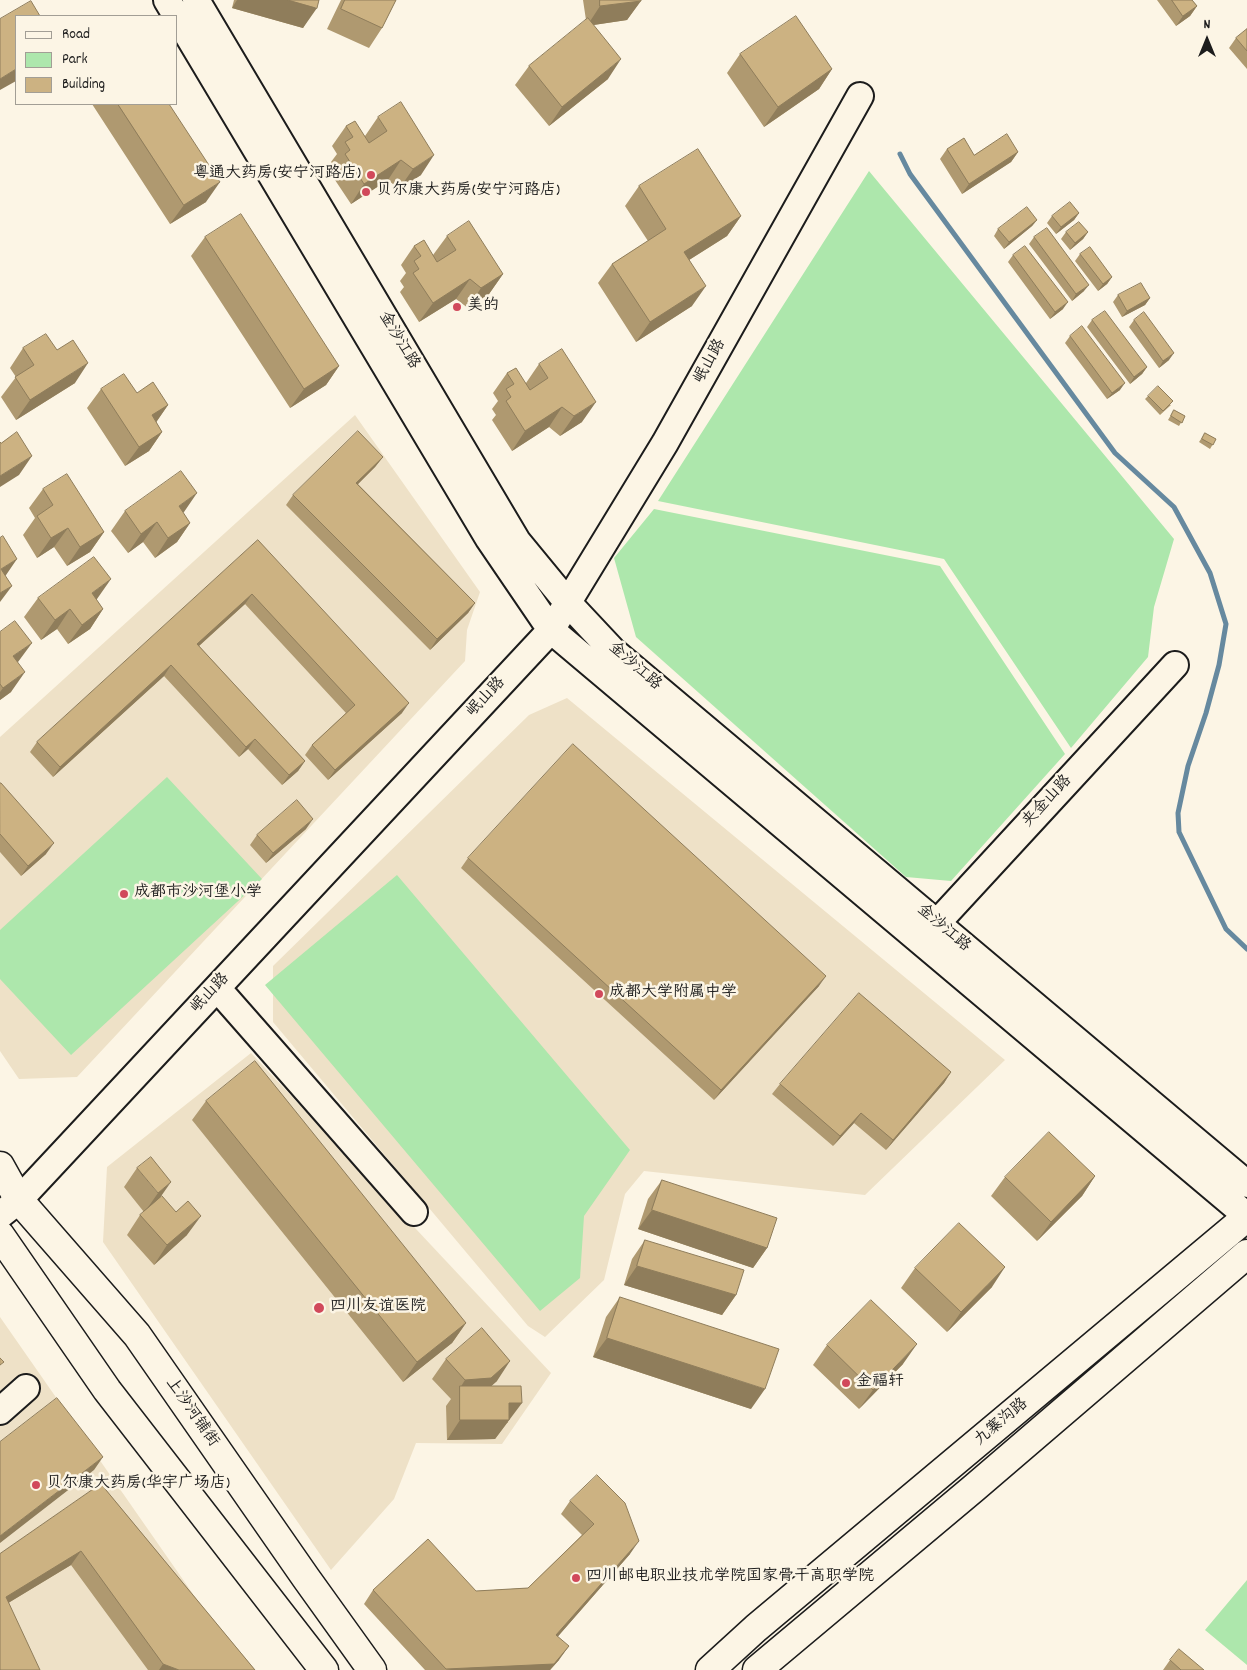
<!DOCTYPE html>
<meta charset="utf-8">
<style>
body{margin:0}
#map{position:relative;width:1247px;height:1670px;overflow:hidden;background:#fcf5e5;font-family:Dekko,sans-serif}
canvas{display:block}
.legend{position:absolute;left:15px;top:15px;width:162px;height:90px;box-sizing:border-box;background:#fcf5e5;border:1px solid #a29e95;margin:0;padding:6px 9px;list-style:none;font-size:15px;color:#1c1c1c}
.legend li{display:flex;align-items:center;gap:10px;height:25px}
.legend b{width:25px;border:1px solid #a29e95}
.north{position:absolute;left:1182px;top:15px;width:50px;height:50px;-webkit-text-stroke:4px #fcf5e5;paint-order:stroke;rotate:0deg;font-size:14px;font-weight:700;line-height:20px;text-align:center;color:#1c1c1c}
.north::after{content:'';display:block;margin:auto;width:18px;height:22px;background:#1c1c1c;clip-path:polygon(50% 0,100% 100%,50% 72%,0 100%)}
</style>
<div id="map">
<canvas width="1247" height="1670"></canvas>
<ul class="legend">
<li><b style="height:6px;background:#fcf5e5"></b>Road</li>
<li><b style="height:14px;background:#ade7ac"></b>Park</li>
<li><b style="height:14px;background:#ccb282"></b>Building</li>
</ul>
<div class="north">N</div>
</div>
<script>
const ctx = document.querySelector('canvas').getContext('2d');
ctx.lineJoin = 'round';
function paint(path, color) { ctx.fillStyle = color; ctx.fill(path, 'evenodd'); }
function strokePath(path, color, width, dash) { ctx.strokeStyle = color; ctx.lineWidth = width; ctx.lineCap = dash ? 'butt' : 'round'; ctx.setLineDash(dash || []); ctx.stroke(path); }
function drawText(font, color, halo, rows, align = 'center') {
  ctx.font = font + ' Dekko,"LXGW WenKai TC",sans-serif'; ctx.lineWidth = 5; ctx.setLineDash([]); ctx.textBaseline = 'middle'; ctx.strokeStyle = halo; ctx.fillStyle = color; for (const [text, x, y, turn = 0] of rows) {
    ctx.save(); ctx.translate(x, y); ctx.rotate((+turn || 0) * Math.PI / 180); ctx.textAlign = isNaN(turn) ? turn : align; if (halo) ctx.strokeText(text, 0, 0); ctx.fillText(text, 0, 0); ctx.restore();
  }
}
paint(new Path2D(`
 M 355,415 L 480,592 L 467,630 L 465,661 L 77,1077 L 19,1079 L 0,1051 L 0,737 Z
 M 567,698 L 1005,1060 L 865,1195 L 644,1171 L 625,1194 L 604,1280 L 545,1337 L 528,1326 L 273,1022 L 273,966 L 529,715 Z
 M 251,1053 L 551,1373 L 502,1444 L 416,1443 L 394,1499 L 331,1570 L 103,1242 L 107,1167 Z
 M 0,1317 L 246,1670 L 0,1670 Z`), '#eee1c7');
paint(new Path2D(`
 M 869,171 L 1174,539 L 1154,607 L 1148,657 L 1071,748 L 944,559 L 658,501 Z
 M 654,509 L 940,566 L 1065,754 L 951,881 L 906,877 L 636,637 L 614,558 Z
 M 167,777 L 262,879 L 71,1055 L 0,979 L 0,930 Z
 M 397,875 L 630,1150 L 584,1216 L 580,1278 L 540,1311 L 265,985 Z
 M 1247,1580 L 1247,1665 L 1205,1630 Z`), '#ade7ac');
strokePath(new Path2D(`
 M 900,154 L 910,174 L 1115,453 L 1174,507 L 1210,573 L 1226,624 L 1219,665 L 1206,713 L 1188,766 L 1178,813 L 1179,832 L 1226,929 L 1247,949`), '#66899f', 5);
const minor = new Path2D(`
 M 167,0 L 489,539 L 551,630 L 1247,1216
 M 196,0 L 517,541 L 568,603 L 613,651 L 1247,1184
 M 925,936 L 1175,665
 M 217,988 L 414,1212
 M 0,1215 L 19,1200 L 551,630 L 665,443 L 860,96
 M 0,1411 L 26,1388`);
const major = new Path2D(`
 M 0,1166 L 19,1200 L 137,1335 L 306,1578 L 372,1670
 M 0,1235 L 107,1390 L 324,1670
 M 710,1670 L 756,1628 L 1247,1217
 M 757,1670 L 974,1488 L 1247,1254`);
strokePath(minor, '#1c1c1c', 30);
strokePath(major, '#1c1c1c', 31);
strokePath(minor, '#fcf5e5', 26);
strokePath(major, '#fcf5e5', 28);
paint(new Path2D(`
 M 234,0 L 319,0 L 303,28 L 232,8 Z
 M 341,0 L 396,0 L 382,28 L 369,48 L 327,29 Z
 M 583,0 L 641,0 L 627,20 L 593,25 L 608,79 L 549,126 L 515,85 L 529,66 L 586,20 Z
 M 1157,0 L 1192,0 L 1197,6 L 1190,16 L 1176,26 Z
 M 1247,29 L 1247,69 L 1229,48 L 1236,38 Z
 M 740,54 L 832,69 L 819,89 L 764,127 L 727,73 Z
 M 92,104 L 169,104 L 206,202 L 170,224 Z
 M 378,117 L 421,175 L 399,189 L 388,180 L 351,204 L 331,174 L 335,168 L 331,162 L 337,154 L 332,146 L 346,126 L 365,136 Z
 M 947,149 L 974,155 L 1018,152 L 1011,162 L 962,194 L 940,159 Z
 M 639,186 L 741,216 L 727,236 L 689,260 L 692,306 L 636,342 L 598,283 L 612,264 L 648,241 L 625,206 Z
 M 1079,213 L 1074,220 L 1056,234 L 1047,223 L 1052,216 Z
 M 1037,220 L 1032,226 L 1004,249 L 994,236 L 998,229 Z
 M 1066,232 L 1088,232 L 1083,239 L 1070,250 L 1061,239 Z
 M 447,236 L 503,274 L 489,294 L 468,308 L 456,299 L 419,322 L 400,292 L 404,287 L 400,281 L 406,273 L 401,265 L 414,246 L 433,255 Z
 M 205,237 L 339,366 L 326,385 L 290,408 L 191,256 Z
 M 1034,237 L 1084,291 L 1072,301 L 1029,244 Z
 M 1080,254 L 1112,277 L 1107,284 L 1098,291 L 1075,261 Z
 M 1013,255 L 1063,309 L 1050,319 L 1008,262 Z
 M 1118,295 L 1150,298 L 1145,305 L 1122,317 L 1113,302 Z
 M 1092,320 L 1147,367 L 1142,374 L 1130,384 L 1087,327 Z
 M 1134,320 L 1169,360 L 1159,368 L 1129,327 Z
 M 1070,336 L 1120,390 L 1107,399 L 1065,343 Z
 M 23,348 L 57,350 L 75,383 L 16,420 L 1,397 L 16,377 L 10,368 Z
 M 539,364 L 582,422 L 560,436 L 549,427 L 512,451 L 492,420 L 496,415 L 492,409 L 498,401 L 493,393 L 507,373 L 526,383 Z
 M 101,389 L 137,393 L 168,405 L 156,422 L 162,432 L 149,451 L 125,466 L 87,408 Z
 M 1148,396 L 1171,405 L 1160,415 L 1145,399 Z
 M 1174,410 L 1185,416 L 1179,426 L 1168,420 Z
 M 1205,433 L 1216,439 L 1210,449 L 1199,442 Z
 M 383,457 L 375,467 L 358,484 L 475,603 L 468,613 L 430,650 L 286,505 L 293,495 Z
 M 43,489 L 104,532 L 90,552 L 67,566 L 54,547 L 37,558 L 23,535 L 35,518 L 29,508 Z
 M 125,511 L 183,513 L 190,523 L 177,542 L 155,558 L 143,542 L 128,553 L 111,531 Z
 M 258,540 L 402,713 L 328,780 L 305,755 L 312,745 L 346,713 L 245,604 L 199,646 L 305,761 L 298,771 L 282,785 L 248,749 L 239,757 L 164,676 L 53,777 L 30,752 L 37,742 Z
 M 38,598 L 96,599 L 103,609 L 90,629 L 68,644 L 57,629 L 41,640 L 24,617 Z
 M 0,632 L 17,662 L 11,692 L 0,700 Z
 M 0,783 L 46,854 L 21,876 L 0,852 Z
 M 306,829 L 266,863 L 250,845 L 257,835 Z
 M 468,858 L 819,986 L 714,1100 L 461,868 Z
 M 951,1072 L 944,1083 L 886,1150 L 854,1123 L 833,1146 L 772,1094 L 780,1084 Z
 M 206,1101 L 466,1323 L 452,1343 L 403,1382 L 192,1120 Z
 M 137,1168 L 161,1197 L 187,1235 L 154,1265 L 127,1235 L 140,1215 L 144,1212 L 124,1187 Z
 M 1095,1176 L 1082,1196 L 1037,1241 L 991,1196 L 1005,1177 Z
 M 662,1180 L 767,1248 L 753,1268 L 638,1229 L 648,1199 Z
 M 645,1240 L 736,1295 L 722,1315 L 624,1285 L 632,1259 Z
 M 915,1268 L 992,1287 L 947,1332 L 901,1288 Z
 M 620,1297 L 751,1409 L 593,1357 L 606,1317 Z
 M 827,1345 L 903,1364 L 859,1409 L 813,1365 Z
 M 446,1359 L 497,1381 L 491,1386 L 508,1423 L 507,1423 L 495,1439 L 447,1440 L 446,1406 L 451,1399 L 432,1379 Z
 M 101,1484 L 255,1670 L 148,1670 L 71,1565 L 8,1603 L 0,1670 L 0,1554 Z
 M 570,1501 L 630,1554 L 558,1636 L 559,1660 L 550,1670 L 425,1670 L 364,1604 L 373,1590 L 476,1591 L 528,1588 L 582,1535 L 561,1514 Z
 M 1170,1660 L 1204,1670 L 1163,1670 Z`), '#af9970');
paint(new Path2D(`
 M 237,0 L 288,0 L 317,8 L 303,28 L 232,8 Z
 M 641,1 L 627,20 L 587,26 L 600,6 Z
 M 1197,6 L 1190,16 L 1176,26 L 1183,16 Z
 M 621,59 L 608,79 L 549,126 L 562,107 Z
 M 16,69 L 16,81 L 0,90 L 0,79 Z
 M 832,69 L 819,89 L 764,127 L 778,107 Z
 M 1018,152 L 1011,162 L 962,194 L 969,184 Z
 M 434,155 L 421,175 L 399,189 L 413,169 Z
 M 401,160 L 388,180 L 351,204 L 364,184 Z
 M 220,182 L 206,202 L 170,224 L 184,205 Z
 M 1079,213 L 1074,220 L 1056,234 L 1061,227 Z
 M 741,216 L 727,236 L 670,272 L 684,252 Z
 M 1037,220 L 1032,226 L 1004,249 L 1009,242 Z
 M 1088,232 L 1083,239 L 1070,250 L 1075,243 Z
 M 503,274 L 489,294 L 468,308 L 481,288 Z
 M 1112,277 L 1107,284 L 1098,291 L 1103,284 Z
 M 470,279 L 456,299 L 419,322 L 433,303 Z
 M 1089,285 L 1084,291 L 1072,301 L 1076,294 Z
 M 706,286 L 692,306 L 636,342 L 650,322 Z
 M 1150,298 L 1145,305 L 1122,317 L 1127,311 Z
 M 1068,302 L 1063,309 L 1050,319 L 1055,312 Z
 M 1174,353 L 1169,360 L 1159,368 L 1163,361 Z
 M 88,363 L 75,383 L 16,420 L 30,400 Z
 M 339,366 L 326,385 L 290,408 L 304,389 Z
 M 1147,367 L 1142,374 L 1130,384 L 1134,377 Z
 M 1125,383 L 1120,390 L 1107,399 L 1112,393 Z
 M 596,402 L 582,422 L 560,436 L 574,416 Z
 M 168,405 L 155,424 L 152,415 Z
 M 562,407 L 549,427 L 512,451 L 525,431 Z
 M 162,432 L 149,451 L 125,466 L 139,447 Z
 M 32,456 L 19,475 L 0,487 L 0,476 Z
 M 383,457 L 375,467 L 349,493 L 356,483 Z
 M 197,493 L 184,512 L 165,526 L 179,506 Z
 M 157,522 L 143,542 L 128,553 L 141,534 Z
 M 190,523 L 177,542 L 155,558 L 168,538 Z
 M 68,528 L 54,547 L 37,558 L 51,538 Z
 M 104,532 L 90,552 L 67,566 L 80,547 Z
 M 17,559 L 4,578 L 1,569 Z
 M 111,579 L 97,599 L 78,612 L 92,593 Z
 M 12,586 L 0,602 L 0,593 Z
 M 252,594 L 245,604 L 190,654 L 197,644 Z
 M 475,603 L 468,613 L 430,650 L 437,639 Z
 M 70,609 L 57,629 L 41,640 L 55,620 Z
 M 103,609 L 90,629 L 68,644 L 82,625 Z
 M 32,643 L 18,662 L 0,675 L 13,656 Z
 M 171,665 L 164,676 L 53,777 L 60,767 Z
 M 25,672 L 11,692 L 0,700 L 0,692 L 3,688 Z
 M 409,703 L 402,713 L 328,780 L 335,770 Z
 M 255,739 L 248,749 L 239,757 L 246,747 Z
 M 305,761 L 298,771 L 282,785 L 289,775 Z
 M 313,819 L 306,829 L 266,863 L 273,853 Z
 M 54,843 L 46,854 L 21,876 L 28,866 Z
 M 826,976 L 819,986 L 714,1100 L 721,1090 Z
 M 951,1072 L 944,1083 L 886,1150 L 893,1140 Z
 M 861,1113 L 854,1123 L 833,1146 L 840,1136 Z
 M 1095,1176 L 1082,1196 L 1037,1241 L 1051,1222 Z
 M 171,1182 L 157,1202 L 144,1213 L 158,1193 Z
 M 652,1210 L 767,1248 L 753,1268 L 638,1229 Z
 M 201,1216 L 187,1235 L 154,1265 L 167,1245 Z
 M 637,1266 L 736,1295 L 722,1315 L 624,1285 Z
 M 1005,1267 L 992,1287 L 947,1332 L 961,1312 Z
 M 466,1323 L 452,1343 L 403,1382 L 417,1362 Z
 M 607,1338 L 765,1389 L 751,1409 L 593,1357 Z
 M 917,1344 L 903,1364 L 859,1409 L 873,1390 Z
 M 510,1361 L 497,1381 L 478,1398 L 460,1388 L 465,1380 Z
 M 509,1403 L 522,1403 L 495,1439 L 447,1440 L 460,1420 Z
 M 103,1457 L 94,1470 L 0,1543 L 0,1536 Z
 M 639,1541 L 630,1554 L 547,1649 L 556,1635 Z
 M 81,1551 L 71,1565 L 0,1608 L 6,1597 Z
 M 569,1646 L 559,1660 L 550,1670 L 446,1670 Z
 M 163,1664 L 179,1670 L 159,1670 Z`), '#8f7d5b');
const building = new Path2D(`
 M 288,0 L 319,0 L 317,8 Z
 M 345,0 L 396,0 L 382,28 L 341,9 Z
 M 600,0 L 641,0 L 641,1 L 600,6 Z
 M 1172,0 L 1192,0 L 1197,6 L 1183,16 Z
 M 31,1 L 40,16 L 16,16 L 16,69 L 0,79 L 0,19 Z
 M 796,16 L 832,69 L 778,107 L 740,54 Z
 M 588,18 L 621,59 L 562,107 L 529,66 Z
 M 1247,29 L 1247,51 L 1236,38 Z
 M 401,102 L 434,155 L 413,169 L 401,160 L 364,184 L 345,154 L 350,150 L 345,142 L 353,137 L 346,126 L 355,121 L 369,143 L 387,131 L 378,117 Z
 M 118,104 L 169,104 L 220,182 L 184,205 Z
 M 1007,134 L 1018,152 L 969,184 L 947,149 L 964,138 L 974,155 Z
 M 698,149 L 741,216 L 684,252 L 706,286 L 650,322 L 612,264 L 666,229 L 639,186 Z
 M 1070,202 L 1079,213 L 1061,227 L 1052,216 Z
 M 1027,207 L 1037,220 L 1009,242 L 998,229 Z
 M 241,214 L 339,366 L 304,389 L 205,237 Z
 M 469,221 L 503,274 L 481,288 L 470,279 L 433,303 L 413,273 L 419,269 L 414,261 L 421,256 L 414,246 L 424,240 L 437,262 L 456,250 L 447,236 Z
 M 1079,222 L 1088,232 L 1075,243 L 1066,232 Z
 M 1047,228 L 1089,285 L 1076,294 L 1034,237 Z
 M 1025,246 L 1068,302 L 1055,312 L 1013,255 Z
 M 1090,247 L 1112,277 L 1103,284 L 1080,254 Z
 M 1141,283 L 1150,298 L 1127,311 L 1118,295 Z
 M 1105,311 L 1147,367 L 1134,377 L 1092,320 Z
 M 1144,312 L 1174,353 L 1163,361 L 1134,320 Z
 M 1082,326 L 1125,383 L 1112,393 L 1070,336 Z
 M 46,334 L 57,350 L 73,340 L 88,363 L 30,400 L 15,377 L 34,365 L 23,348 Z
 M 562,349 L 596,402 L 574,416 L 562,407 L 525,431 L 506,401 L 511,397 L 506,389 L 514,384 L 507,373 L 516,368 L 530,390 L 548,378 L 539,364 Z
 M 124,374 L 137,393 L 153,382 L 168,405 L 152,415 L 162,432 L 139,447 L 101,389 Z
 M 1158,386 L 1173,401 L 1163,411 L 1148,396 Z
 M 1174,410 L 1185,416 L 1182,423 L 1171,416 Z
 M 358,431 L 383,457 L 356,483 L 475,603 L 437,639 L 293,495 Z
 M 17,432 L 32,456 L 0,476 L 0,442 L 1,443 Z
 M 1205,433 L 1216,439 L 1213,445 L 1202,439 Z
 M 181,471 L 197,493 L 179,506 L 190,523 L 168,538 L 157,522 L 141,534 L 125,511 Z
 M 67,474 L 104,532 L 80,547 L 68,528 L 51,538 L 37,516 L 53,505 L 43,489 Z
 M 3,536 L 17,559 L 1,569 L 12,586 L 0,593 L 0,538 Z
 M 258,540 L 409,703 L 335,770 L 312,745 L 355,705 L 252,594 L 197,644 L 305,761 L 289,775 L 255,739 L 246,747 L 171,665 L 60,767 L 37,742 Z
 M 94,557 L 111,579 L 92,593 L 103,609 L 82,625 L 70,609 L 55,620 L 38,598 Z
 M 15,621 L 32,643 L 13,656 L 25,672 L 3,688 L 0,684 L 0,632 Z
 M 573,744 L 826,976 L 721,1090 L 468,858 Z
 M 0,783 L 1,783 L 54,843 L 28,866 L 0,834 Z
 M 297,800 L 313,819 L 273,853 L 257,835 Z
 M 859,993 L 951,1072 L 893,1140 L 861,1113 L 840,1136 L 780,1084 Z
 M 255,1061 L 466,1323 L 417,1362 L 206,1101 Z
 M 1049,1132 L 1095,1176 L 1051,1222 L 1005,1177 Z
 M 151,1157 L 171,1182 L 158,1193 L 137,1168 Z
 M 662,1180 L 777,1218 L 767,1248 L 652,1210 Z
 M 162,1196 L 176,1212 L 188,1201 L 201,1216 L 167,1245 L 140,1215 Z
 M 959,1223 L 1005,1267 L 961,1312 L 915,1268 Z
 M 645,1240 L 744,1270 L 736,1295 L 637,1266 Z
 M 620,1297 L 779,1349 L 765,1389 L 607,1338 Z
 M 871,1300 L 917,1344 L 873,1390 L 827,1345 Z
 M 482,1328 L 510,1361 L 491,1378 L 465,1380 L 446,1359 Z
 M 0,1358 L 4,1362 L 0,1365 Z
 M 460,1386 L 521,1386 L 522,1403 L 509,1403 L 509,1420 L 460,1420 Z
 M 57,1398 L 103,1457 L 0,1536 L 0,1442 Z
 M 597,1475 L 625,1503 L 639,1541 L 556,1635 L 569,1646 L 554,1664 L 446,1669 L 373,1590 L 428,1539 L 476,1591 L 528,1588 L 594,1524 L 570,1501 Z
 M 101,1484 L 255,1670 L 179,1670 L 163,1664 L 81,1551 L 6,1597 L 40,1670 L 0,1670 L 0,1554 Z
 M 1179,1649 L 1204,1670 L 1181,1670 L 1170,1660 Z`);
paint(building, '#ccb282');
strokePath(building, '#8f7d5b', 1);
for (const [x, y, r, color] of [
 [371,175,5,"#d1495b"],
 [366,192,5,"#d1495b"],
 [457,307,5,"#d1495b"],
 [124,894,5,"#d1495b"],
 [599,994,5,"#d1495b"],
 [319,1308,6,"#d1495b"],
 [846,1383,5,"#d1495b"],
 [36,1485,5,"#d1495b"],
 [576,1578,5,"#d1495b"]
]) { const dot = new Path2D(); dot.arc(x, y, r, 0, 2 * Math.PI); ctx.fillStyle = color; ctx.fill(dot); strokePath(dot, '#fcf5e5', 2); }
drawText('16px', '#1c1c1c', '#fcf5e5', [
 ["粤通大药房(安宁河路店)",361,175,"right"],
 ["贝尔康大药房(安宁河路店)",376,192],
 ["美的",467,307],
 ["成都市沙河堡小学",134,894],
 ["成都大学附属中学",609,994],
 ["四川友谊医院",330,1308],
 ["金福轩",856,1383],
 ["贝尔康大药房(华宇广场店)",46,1485],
 ["四川邮电职业技术学院国家骨干高职学院",586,1578]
], 'left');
drawText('16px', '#1c1c1c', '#fcf5e5', [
 ["金沙江路",398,341,59],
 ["岷山路",711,362,-61],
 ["金沙江路",634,667,41],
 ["岷山路",487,698,-47],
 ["夹金山路",1048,802,-47],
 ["金沙江路",943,929,40],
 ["岷山路",211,994,-47],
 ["上沙河铺街",191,1413,55],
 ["九寨沟路",1002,1423,-40]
]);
</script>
